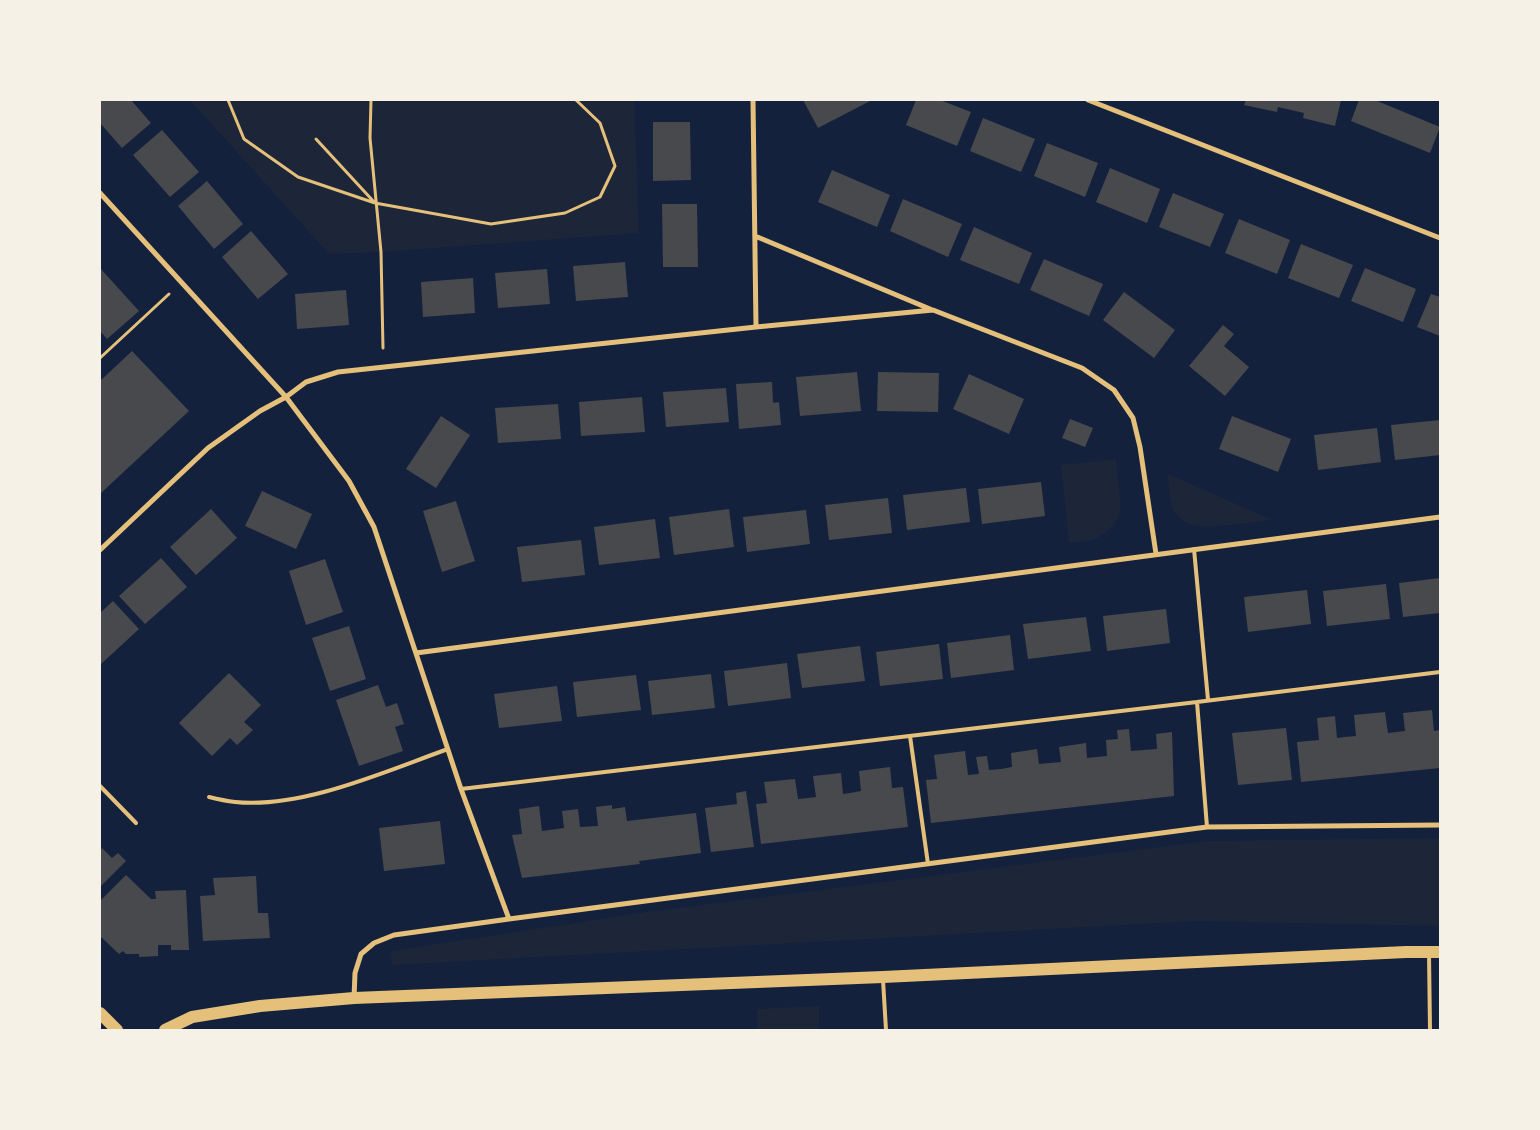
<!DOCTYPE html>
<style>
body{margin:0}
#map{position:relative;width:1540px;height:1130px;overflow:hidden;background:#14213d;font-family:"Noto Sans",sans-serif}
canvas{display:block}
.frame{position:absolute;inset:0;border:101px solid #f6f1e7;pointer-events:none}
</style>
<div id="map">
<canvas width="1540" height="1130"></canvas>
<div class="frame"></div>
</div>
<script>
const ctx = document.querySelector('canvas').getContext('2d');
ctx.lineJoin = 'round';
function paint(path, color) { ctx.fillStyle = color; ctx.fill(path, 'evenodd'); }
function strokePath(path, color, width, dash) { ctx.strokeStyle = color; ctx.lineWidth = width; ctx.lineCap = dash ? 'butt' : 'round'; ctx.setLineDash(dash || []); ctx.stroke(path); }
paint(new Path2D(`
 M 190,100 L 634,100 L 639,233 L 381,252 L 329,254 Z
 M 1116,459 C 1117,473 1121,496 1120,510 C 1118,524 1102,538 1088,541 C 1082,542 1075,542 1069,542 L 1061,465 Z
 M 1168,474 L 1272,520 C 1251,522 1217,528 1197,526 C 1188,525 1176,518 1173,509 C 1169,498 1169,485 1168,474 Z
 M 1440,838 L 1440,926 L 1196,921 L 392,965 L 391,951 L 647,912 L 1207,841 Z
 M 819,1006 L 819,1030 L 758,1030 L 757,1009 Z`), '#1d2539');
paint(new Path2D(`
 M 100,100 L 131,100 L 151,123 L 122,148 L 100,123 Z
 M 803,100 L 872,100 L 818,128 Z
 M 916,100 L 940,100 L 971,112 L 957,146 L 906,125 Z
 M 1246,100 L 1341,100 L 1335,126 L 1303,118 L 1304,113 L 1278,107 L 1277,112 L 1244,105 Z
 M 1359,100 L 1375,100 L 1440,127 L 1430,153 L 1351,121 Z
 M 983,118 L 1035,139 L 1021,172 L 970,151 Z
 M 653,122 L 690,122 L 691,180 L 653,181 Z
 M 162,130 L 199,172 L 170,197 L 133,155 Z
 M 1047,143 L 1098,163 L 1085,197 L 1034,176 Z
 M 1110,168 L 1160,189 L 1147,223 L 1096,202 Z
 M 832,170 L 890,195 L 877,227 L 818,202 Z
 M 207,181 L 243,224 L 214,249 L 178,206 Z
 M 1173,193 L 1224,214 L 1210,247 L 1159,227 Z
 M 903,199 L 962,224 L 948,257 L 890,231 Z
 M 662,204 L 697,204 L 698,267 L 663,267 Z
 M 1239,219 L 1290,240 L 1277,274 L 1225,253 Z
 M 974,227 L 1032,253 L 1019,284 L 960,260 Z
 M 251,231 L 288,274 L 258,299 L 222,257 Z
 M 1301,244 L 1353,265 L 1339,298 L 1288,278 Z
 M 1044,259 L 1103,284 L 1089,316 L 1030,290 Z
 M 625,262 L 628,297 L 576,301 L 573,266 Z
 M 100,268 L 139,311 L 107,339 L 100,331 Z
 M 1365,268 L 1416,289 L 1403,322 L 1351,301 Z
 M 547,269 L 550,304 L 498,308 L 495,273 Z
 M 473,278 L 475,313 L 423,317 L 421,282 Z
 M 346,290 L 349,325 L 297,329 L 295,294 Z
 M 1124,292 L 1175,330 L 1154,358 L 1103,320 Z
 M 1431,294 L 1440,297 L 1440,336 L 1417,327 Z
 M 1223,325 L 1234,334 L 1224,346 L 1249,367 L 1225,396 L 1189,366 Z
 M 132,351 L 189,411 L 100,494 L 100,381 Z
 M 857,372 L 861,411 L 800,416 L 796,377 Z
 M 878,372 L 939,373 L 938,412 L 877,411 Z
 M 969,374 L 1024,399 L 1009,434 L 953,409 Z
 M 772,382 L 773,403 L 779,402 L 781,425 L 739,429 L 736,384 Z
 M 726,388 L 729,422 L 666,427 L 663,392 Z
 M 642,397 L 645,432 L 581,436 L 579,402 Z
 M 558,404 L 561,439 L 498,443 L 495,408 Z
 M 441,416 L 470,435 L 436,488 L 406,469 Z
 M 1232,416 L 1291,439 L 1278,472 L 1219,449 Z
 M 1070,419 L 1093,428 L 1085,447 L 1062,438 Z
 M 1440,420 L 1440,455 L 1395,460 L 1391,425 Z
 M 1377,428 L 1381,462 L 1318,470 L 1314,435 Z
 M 1041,482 L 1045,516 L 982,524 L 978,489 Z
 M 966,488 L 970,522 L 907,530 L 903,495 Z
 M 262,491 L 312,514 L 296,549 L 245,526 Z
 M 888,498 L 892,533 L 829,540 L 825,505 Z
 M 456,501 L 475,561 L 442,572 L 423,511 Z
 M 211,509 L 237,538 L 196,575 L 170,547 Z
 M 729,509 L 734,547 L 674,555 L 669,517 Z
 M 806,510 L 810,544 L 747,552 L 743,517 Z
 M 655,519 L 660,558 L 599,565 L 594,527 Z
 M 581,540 L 585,575 L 522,582 L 517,547 Z
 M 161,558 L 187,587 L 145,624 L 119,596 Z
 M 325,559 L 343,612 L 306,625 L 289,571 Z
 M 1440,578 L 1440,613 L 1403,617 L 1399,583 Z
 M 1386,584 L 1390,619 L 1327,626 L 1323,591 Z
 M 1307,590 L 1311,624 L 1248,632 L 1244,597 Z
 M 113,601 L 139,629 L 100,665 L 100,613 Z
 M 1166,609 L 1170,643 L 1107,651 L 1103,616 Z
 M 1086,617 L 1091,651 L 1028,659 L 1023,624 Z
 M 349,626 L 366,679 L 330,691 L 312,638 Z
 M 1010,635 L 1014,670 L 951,678 L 947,643 Z
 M 939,644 L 943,679 L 880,686 L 876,652 Z
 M 860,646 L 865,681 L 802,688 L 797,654 Z
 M 787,663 L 791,698 L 728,706 L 724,671 Z
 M 229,673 L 261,705 L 244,722 L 253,730 L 237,745 L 230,738 L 212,756 L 179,723 Z
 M 711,674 L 715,708 L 652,715 L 648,681 Z
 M 636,675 L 641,710 L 577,717 L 573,682 Z
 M 378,685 L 386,707 L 397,703 L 404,724 L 395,727 L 403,751 L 359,766 L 336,700 Z
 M 557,686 L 562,721 L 499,728 L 494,694 Z
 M 1432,710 L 1434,731 L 1440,730 L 1440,768 L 1301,782 L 1297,742 L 1319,740 L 1317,718 L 1335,716 L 1337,738 L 1345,737 L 1356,736 L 1354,715 L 1385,712 L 1388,733 L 1405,731 L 1403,713 Z
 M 1286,728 L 1292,780 L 1238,785 L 1232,733 Z
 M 1129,729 L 1131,751 L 1157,749 L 1156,734 L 1172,732 L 1174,796 L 931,823 L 926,780 L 937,779 L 934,755 L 965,751 L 968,775 L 979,774 L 976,757 L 987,756 L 989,770 L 1001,769 L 1012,767 L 1011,753 L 1037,749 L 1039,764 L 1061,762 L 1059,747 L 1086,743 L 1087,758 L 1107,756 L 1106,740 L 1118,739 L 1117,730 Z
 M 890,767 L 892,788 L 903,787 L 908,827 L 761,844 L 756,804 L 767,803 L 764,782 L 795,779 L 798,799 L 808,798 L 816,797 L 813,776 L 841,773 L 843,794 L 850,793 L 861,791 L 859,771 Z
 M 746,791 L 754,847 L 711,852 L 705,808 L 737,804 L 736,793 Z
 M 612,805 L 612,809 L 625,807 L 627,821 L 696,813 L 701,853 L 639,861 L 640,864 L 522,878 L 512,835 L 522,834 L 519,809 L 539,806 L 542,831 L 564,828 L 562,811 L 578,809 L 580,827 L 598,826 L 596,807 Z
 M 440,821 L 445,864 L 384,871 L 379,828 Z
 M 102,848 L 112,858 L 118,853 L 126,861 L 100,887 L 100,851 Z
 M 126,875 L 151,899 L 156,899 L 155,891 L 186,890 L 189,950 L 171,950 L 171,945 L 158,945 L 158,956 L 139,957 L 139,954 L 126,954 L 123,951 L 119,954 L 100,936 L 100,901 Z
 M 256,876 L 258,913 L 268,913 L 270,938 L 203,941 L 200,896 L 215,895 L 213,878 Z`), '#48494c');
strokePath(new Path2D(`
 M 228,100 L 244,139 L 298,177 L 375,203 L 491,224 L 565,213 L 600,197 L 615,166 L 600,123 L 576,100
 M 371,100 L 370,138 L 381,252 L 383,348
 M 316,139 L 375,203
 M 100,358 L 169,294`), '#e5c07b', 3);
strokePath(new Path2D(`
 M 1194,549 L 1208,700
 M 1197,702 L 1440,672
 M 910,736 L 928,864
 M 100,786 L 136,823
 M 461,789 L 1197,702 L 1207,827
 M 209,797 C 217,799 226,801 235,802 C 302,809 386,771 448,749
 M 1429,954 L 1430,1030
 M 883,980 L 886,1030`), '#e5c07b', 4);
strokePath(new Path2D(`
 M 753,100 L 756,327
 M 1088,100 L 1440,238
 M 100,193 L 286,397 L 349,481 L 374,527 L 461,789 L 509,919
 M 755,236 L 930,309
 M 100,550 L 208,448 L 260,411 L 286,397 L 306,382 L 338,372 L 756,327 L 933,310 L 1082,368 L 1114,390 L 1133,418 L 1140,447 L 1156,554
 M 416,653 L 1440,517
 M 354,998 L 355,973 L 361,954 L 374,943 L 394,935 L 509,919 L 1207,827 L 1440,825`), '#e5c07b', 5);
strokePath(new Path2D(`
 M 100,1013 L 117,1030
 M 165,1030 L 192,1017 L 260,1006 L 354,998 L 883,977 L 1406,952 L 1440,952`), '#e5c07b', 12);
</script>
